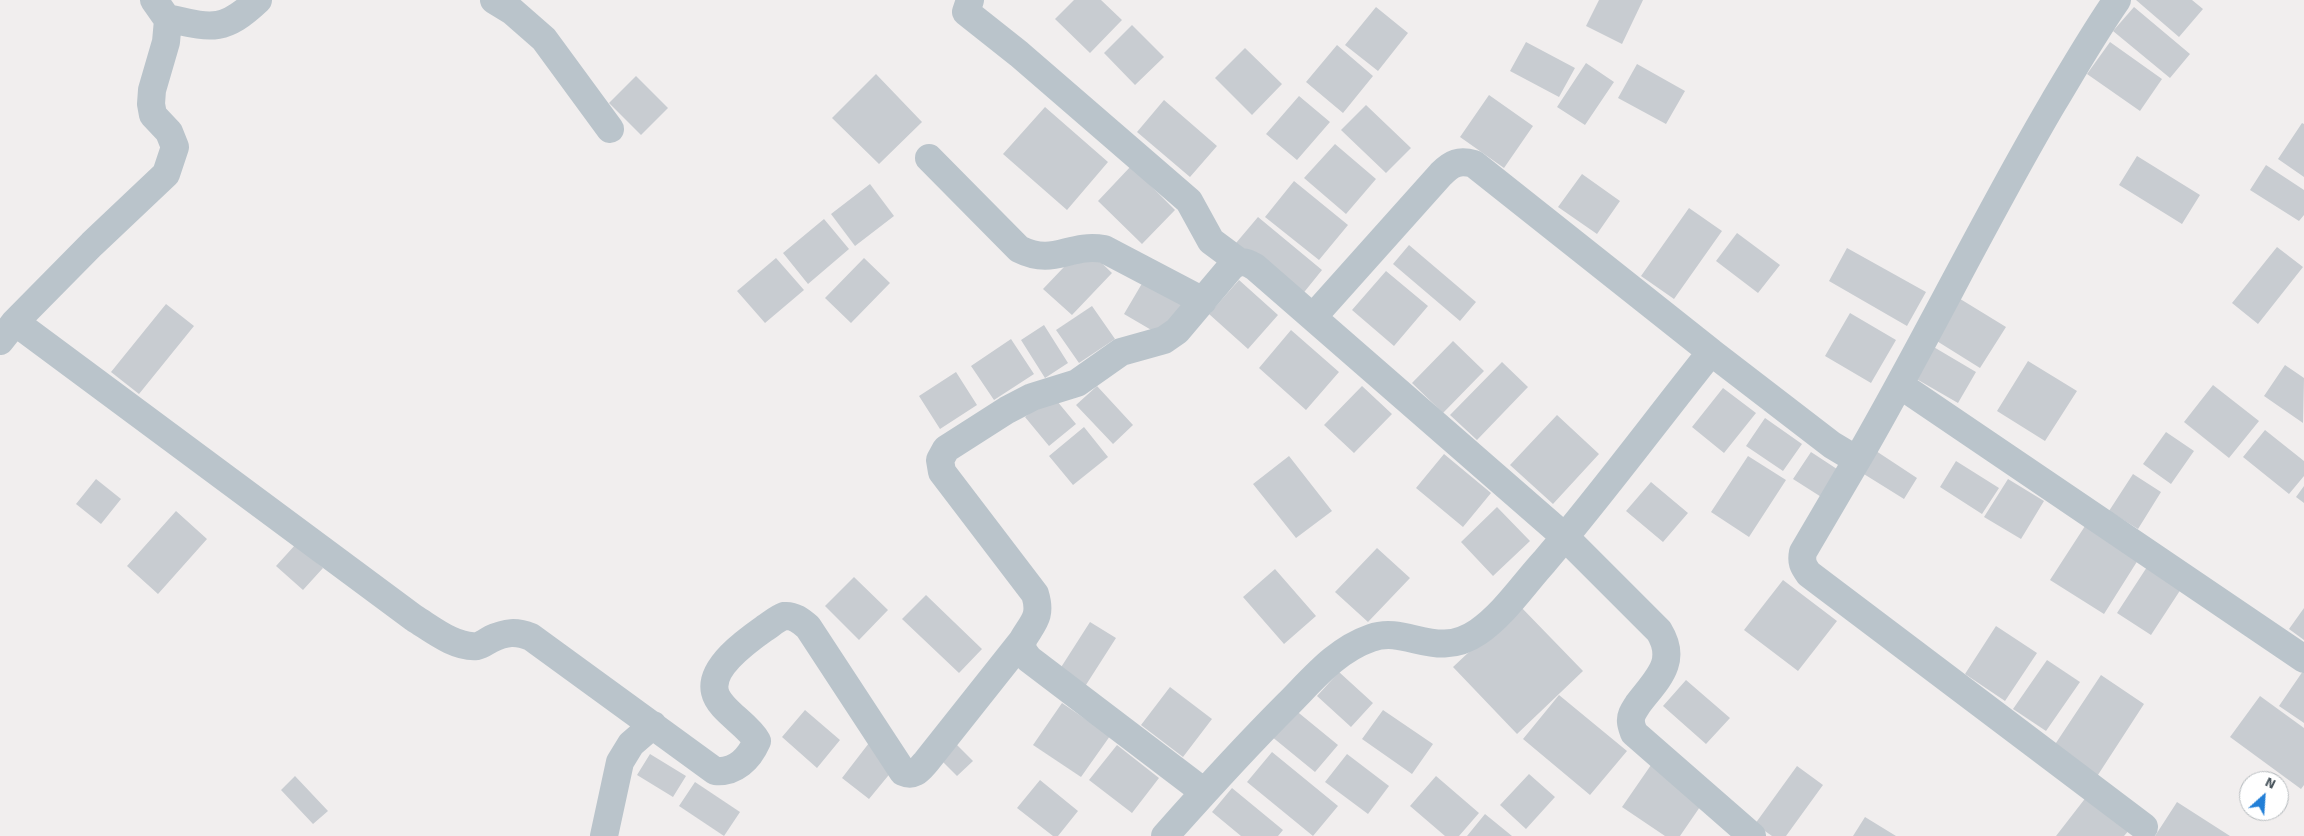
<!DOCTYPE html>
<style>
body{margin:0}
#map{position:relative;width:2304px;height:836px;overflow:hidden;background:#f1eeee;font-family:Signika,sans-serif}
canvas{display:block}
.north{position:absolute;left:2239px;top:771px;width:50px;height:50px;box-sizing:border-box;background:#fff;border:1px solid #b5babd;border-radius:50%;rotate:26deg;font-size:14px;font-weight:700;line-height:20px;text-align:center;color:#47535b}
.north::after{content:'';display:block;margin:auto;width:18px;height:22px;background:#227fd7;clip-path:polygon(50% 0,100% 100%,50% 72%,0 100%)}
</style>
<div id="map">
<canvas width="2304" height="836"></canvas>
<div class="north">N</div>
</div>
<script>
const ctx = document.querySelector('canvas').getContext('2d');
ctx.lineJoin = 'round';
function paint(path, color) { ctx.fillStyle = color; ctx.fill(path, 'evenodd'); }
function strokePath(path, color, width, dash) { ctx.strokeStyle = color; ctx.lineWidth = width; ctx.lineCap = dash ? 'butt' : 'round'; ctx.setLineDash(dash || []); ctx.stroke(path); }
paint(new Path2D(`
 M 1074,0 L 1101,0 L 1122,20 L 1090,53 L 1055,19 Z
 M 1599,0 L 1643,0 L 1622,44 L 1586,26 Z
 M 2136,0 L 2192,0 L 2203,9 L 2179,37 Z
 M 1376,7 L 1408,33 L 1378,71 L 1345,45 Z
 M 2134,7 L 2190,54 L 2170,78 L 2113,31 Z
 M 1132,25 L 1164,57 L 1135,85 L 1104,53 Z
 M 1526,42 L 1575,68 L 1559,97 L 1510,71 Z
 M 2110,42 L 2162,79 L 2140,111 L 2087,74 Z
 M 1337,45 L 1373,76 L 1343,113 L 1306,82 Z
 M 1245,48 L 1282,84 L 1252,115 L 1215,78 Z
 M 1586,63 L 1614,82 L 1585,125 L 1557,107 Z
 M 1637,64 L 1685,91 L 1666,124 L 1618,98 Z
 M 876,74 L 922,122 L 879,164 L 832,118 Z
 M 636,76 L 668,108 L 641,135 L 609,103 Z
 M 1489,95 L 1533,126 L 1504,168 L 1460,137 Z
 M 1299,96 L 1330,122 L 1297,160 L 1266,134 Z
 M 1164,100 L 1217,146 L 1190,177 L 1137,132 Z
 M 1366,105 L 1411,148 L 1386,173 L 1341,130 Z
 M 1045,107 L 1108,162 L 1067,210 L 1003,154 Z
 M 2302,123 L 2304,124 L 2304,177 L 2278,159 Z
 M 1335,144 L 1376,179 L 1346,214 L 1304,178 Z
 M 2137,156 L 2200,195 L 2182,224 L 2119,185 Z
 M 2266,165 L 2304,190 L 2304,215 L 2299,221 L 2250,190 Z
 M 1131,166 L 1175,210 L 1142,244 L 1098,201 Z
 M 1582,174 L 1620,201 L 1597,234 L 1558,207 Z
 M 1294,181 L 1348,225 L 1319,260 L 1265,217 Z
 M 870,184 L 894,216 L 855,246 L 831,214 Z
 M 1689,208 L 1722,231 L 1674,299 L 1641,276 Z
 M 1258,217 L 1322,270 L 1301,296 L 1236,243 Z
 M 824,219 L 849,249 L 808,284 L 783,253 Z
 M 1737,233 L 1780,265 L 1758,293 L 1716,261 Z
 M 1409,245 L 1476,302 L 1460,321 L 1393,264 Z
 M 1084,246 L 1112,273 L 1072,315 L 1043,289 Z
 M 2277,247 L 2303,267 L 2258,324 L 2232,303 Z
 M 1847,248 L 1926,292 L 1907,326 L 1829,281 Z
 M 776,258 L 804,290 L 765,323 L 737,291 Z
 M 864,258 L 890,283 L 851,323 L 825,298 Z
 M 1386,271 L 1428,306 L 1394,346 L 1352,310 Z
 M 1147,275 L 1188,298 L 1165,338 L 1124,314 Z
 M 1239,280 L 1278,315 L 1248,349 L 1209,314 Z
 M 1957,297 L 2006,327 L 1980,368 L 1932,338 Z
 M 166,304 L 194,326 L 139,394 L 111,372 Z
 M 1092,306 L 1115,339 L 1079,363 L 1056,330 Z
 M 1850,313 L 1896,340 L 1871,383 L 1825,356 Z
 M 1044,325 L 1068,363 L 1045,378 L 1021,340 Z
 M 1291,330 L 1339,372 L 1306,410 L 1259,368 Z
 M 1011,339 L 1034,374 L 994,400 L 971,366 Z
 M 1453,341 L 1484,371 L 1443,413 L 1412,383 Z
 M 1932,346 L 1976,372 L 1958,403 L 1913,377 Z
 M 2028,361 L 2077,391 L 2045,441 L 1997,411 Z
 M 1502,362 L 1528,387 L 1477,440 L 1450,415 Z
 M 2285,365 L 2304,378 L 2303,423 L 2264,396 Z
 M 956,372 L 977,405 L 940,429 L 919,396 Z
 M 2213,385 L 2259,421 L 2229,458 L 2184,422 Z
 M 1097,386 L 1133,425 L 1113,444 L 1076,405 Z
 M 1362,386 L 1392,414 L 1354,453 L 1324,425 Z
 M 1723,388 L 1756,413 L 1724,453 L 1692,427 Z
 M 1052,395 L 1076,424 L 1049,446 L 1025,417 Z
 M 1557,415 L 1599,454 L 1553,504 L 1510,465 Z
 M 1765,418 L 1802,444 L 1783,471 L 1746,446 Z
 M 1084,427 L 1108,457 L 1073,485 L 1049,456 Z
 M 2265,430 L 2304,461 L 2304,476 L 2289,494 L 2243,457 Z
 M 2166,432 L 2194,451 L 2171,484 L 2143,464 Z
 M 1873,449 L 1917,478 L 1904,499 L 1859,471 Z
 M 1811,452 L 1843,473 L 1826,500 L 1793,479 Z
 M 1444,454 L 1491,493 L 1463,527 L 1416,488 Z
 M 1289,456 L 1332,511 L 1296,538 L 1253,484 Z
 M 1748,456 L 1786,480 L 1749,537 L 1711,512 Z
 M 1956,461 L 1999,488 L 1982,514 L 1940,487 Z
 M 2133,474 L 2161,492 L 2138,529 L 2109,511 Z
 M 96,479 L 121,499 L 101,524 L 76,504 Z
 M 2008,479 L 2044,501 L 2021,539 L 1984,517 Z
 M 1651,482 L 1688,513 L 1663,542 L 1626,511 Z
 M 2304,486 L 2304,503 L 2296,497 Z
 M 1497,507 L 1530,541 L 1493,576 L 1461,542 Z
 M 176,511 L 207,539 L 158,594 L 127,566 Z
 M 2085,526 L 2138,560 L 2104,614 L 2050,580 Z
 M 296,544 L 323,568 L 303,590 L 276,566 Z
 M 1377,548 L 1410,578 L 1368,622 L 1335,592 Z
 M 2147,567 L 2181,589 L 2151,635 L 2117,613 Z
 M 1275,569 L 1316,616 L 1284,644 L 1243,597 Z
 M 854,577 L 888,610 L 859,640 L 825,606 Z
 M 1783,580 L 1837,621 L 1798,671 L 1744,630 Z
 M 926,595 L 982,649 L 959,673 L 902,619 Z
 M 1519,605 L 1583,671 L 1517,734 L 1453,667 Z
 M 2304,608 L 2304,640 L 2289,629 Z
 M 1090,622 L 1116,638 L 1084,688 L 1058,672 Z
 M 1996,626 L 2037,653 L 2005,701 L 1965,674 Z
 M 2047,660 L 2080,682 L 2046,731 L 2013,709 Z
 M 2303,671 L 2304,672 L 2304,723 L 2279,706 Z
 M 1339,672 L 1373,703 L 1351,727 L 1317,696 Z
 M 2101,675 L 2144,704 L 2094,781 L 2050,752 Z
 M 1686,680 L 1730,718 L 1706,744 L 1663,706 Z
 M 1170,687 L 1212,719 L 1183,757 L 1141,725 Z
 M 1559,695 L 1627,751 L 1590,795 L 1523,739 Z
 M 2260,696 L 2304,728 L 2304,785 L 2301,789 L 2230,737 Z
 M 1062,703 L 1110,736 L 1081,777 L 1033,745 Z
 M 1294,709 L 1338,745 L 1315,772 L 1271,736 Z
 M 805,710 L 840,740 L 817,768 L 782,737 Z
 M 1383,710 L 1433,744 L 1412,774 L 1362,739 Z
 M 869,743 L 897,765 L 869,799 L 842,778 Z
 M 955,743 L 973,761 L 957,776 L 939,758 Z
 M 1117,745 L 1159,778 L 1132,813 L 1089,780 Z
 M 1272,752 L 1338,806 L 1313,836 L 1247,782 Z
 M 650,754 L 686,776 L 673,797 L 637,775 Z
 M 1347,754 L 1389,786 L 1368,814 L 1325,782 Z
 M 1651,765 L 1704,801 L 1680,836 L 1665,836 L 1622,807 Z
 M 1797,766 L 1823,785 L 1786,836 L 1772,836 L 1755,824 Z
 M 1529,774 L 1555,797 L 1526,829 L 1500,805 Z
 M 295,776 L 328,811 L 313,824 L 281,790 Z
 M 1436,776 L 1479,813 L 1459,836 L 1445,836 L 1410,806 Z
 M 1040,780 L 1078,811 L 1058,836 L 1053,836 L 1017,808 Z
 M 695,782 L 740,812 L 724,836 L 679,806 Z
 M 1232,788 L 1283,830 L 1278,836 L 1241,836 L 1212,812 Z
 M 2087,796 L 2130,829 L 2124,836 L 2056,836 Z
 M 2177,802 L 2230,836 L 2155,836 Z
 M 1485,814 L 1512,836 L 1467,836 Z
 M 1865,817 L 1896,836 L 1853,836 Z`), '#c8ccd1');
strokePath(new Path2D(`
 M 494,0 L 512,11 L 544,39 L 610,129
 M 970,0 L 966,12 L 1019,54 L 1189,201 L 1211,241 L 1238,261
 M 167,18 C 211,28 223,33 258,0
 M 929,158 L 1019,249 C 1055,267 1068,243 1104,249 L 1203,301
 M 1313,317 L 1441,174 C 1452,163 1459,160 1474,164 L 1711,352
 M 15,322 L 414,618 C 432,629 455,648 477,646 C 482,645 487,641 491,639 C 506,632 516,631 531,637 L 715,771 C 735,773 749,759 757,741 C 748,724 719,710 715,692 C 709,667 748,640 765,628 C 771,624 778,618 784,616 C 794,615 801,621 808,627 L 903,772 C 914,777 919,770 926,762 L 1022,641
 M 0,341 L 15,322 L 92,244 L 166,174 L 175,147 L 169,132 L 153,115 L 151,104 L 152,90 L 166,42 L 168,20 L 154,0
 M 1900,385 L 2304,659
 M 1857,460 L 1803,552 C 1801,562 1803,566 1809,574 L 2144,827
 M 1204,792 L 1029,659 L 1023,651 L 1022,641 C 1033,622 1042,617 1035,594 L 942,472 L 940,460 L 946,449 L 1007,410 L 1032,397 L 1077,383 L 1121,352 L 1164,340 L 1177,331 L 1231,267 C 1240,260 1245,261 1255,267 L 1565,537 L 1659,631 C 1678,662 1657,679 1638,704 C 1635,709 1630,715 1631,722 C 1631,725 1633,730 1634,733 L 1752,836
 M 604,836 L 620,762 L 631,744 L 653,725
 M 1165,836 C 1205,791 1245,747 1288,704 C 1313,679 1336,650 1371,638 C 1407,625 1436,661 1478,632 C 1504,614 1523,585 1544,562 C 1602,494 1655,422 1711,352 L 1832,445 L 1857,460 C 1925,343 1984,220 2053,103 C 2074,68 2094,33 2117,0`), '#bac4cb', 28);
</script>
